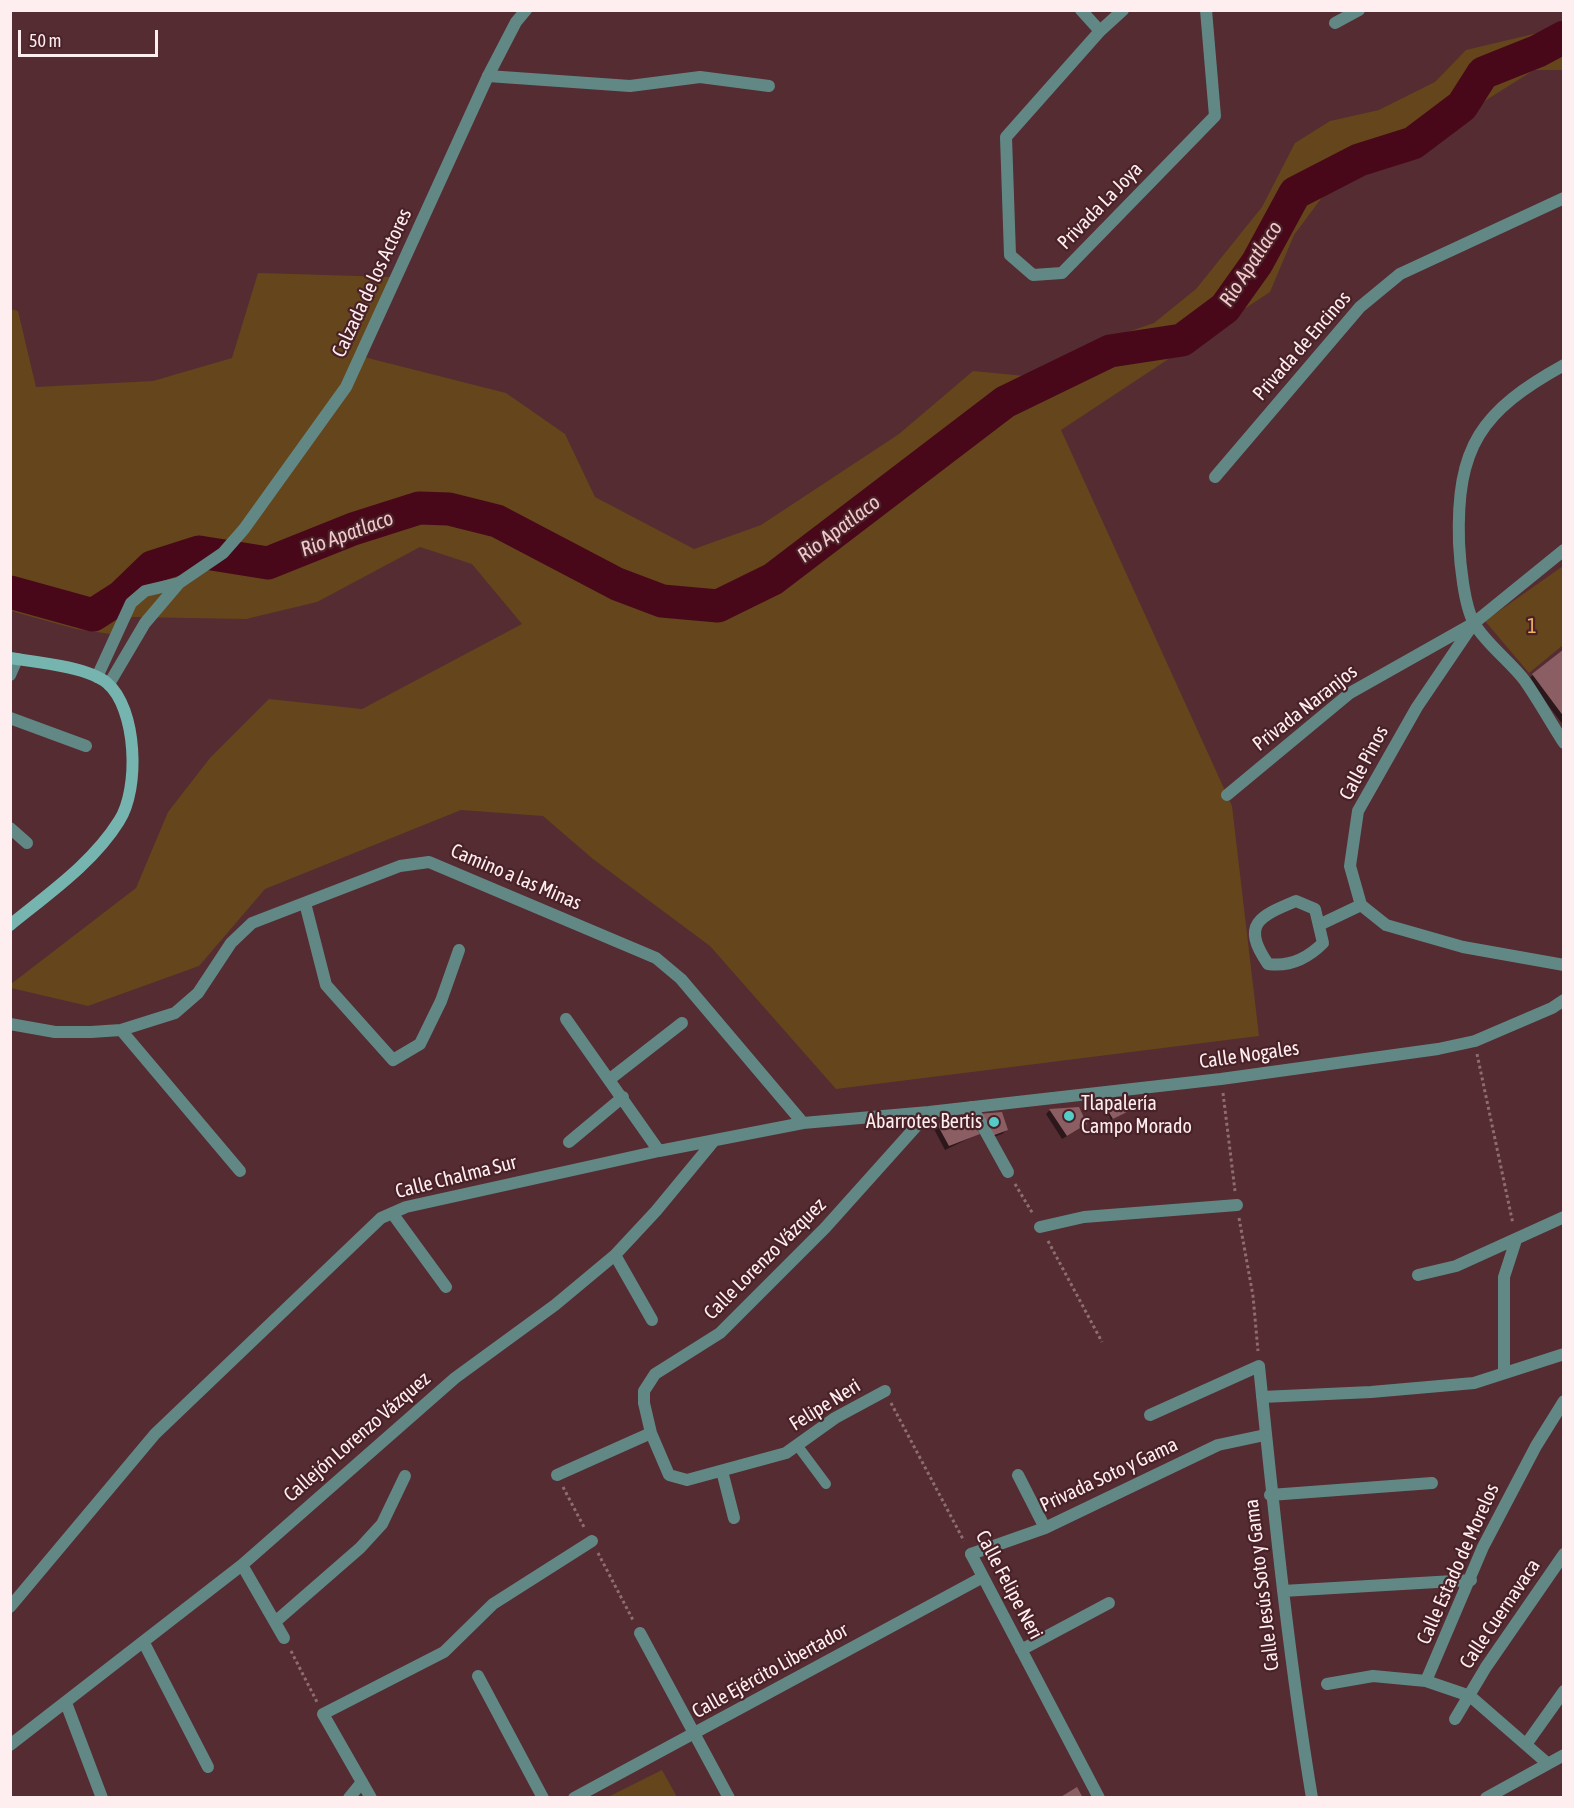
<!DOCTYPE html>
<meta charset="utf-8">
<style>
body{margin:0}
#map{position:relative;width:1574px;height:1808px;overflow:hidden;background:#542c32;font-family:"Asap Condensed",sans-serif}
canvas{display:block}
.frame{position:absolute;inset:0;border:12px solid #ffeef0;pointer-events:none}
.scale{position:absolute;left:18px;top:30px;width:140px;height:27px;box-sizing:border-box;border:3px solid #ffeef0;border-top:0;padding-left:8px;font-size:18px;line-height:21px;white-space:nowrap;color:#ffeef0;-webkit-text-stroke:4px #492228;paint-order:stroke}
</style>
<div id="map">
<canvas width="1574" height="1808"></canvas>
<div class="frame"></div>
<div class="scale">50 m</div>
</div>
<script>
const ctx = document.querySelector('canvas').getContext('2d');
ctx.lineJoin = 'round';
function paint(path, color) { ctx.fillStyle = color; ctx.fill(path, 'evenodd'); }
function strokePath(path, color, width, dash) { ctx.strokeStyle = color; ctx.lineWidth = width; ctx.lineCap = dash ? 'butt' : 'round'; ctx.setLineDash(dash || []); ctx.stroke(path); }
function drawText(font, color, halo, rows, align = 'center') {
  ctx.font = font + ' "Asap Condensed",sans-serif'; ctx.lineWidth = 4.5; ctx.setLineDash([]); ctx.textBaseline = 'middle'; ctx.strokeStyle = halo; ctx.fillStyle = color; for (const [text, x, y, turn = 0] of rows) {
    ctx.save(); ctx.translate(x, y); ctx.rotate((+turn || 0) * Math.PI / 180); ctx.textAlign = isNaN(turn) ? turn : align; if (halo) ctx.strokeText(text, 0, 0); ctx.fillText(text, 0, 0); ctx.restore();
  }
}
paint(new Path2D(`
 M 1563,19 L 1563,70 L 1534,70 L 1391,160 L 1326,192 L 1294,235 L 1270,292 L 1061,430 L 1232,806 L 1259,1036 L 836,1089 L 710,946 L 593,859 L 543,816 L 461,810 L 265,889 L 199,966 L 88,1006 L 11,988 L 11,984 L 136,888 L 168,812 L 210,758 L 269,699 L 362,709 L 522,624 L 472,564 L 420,547 L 317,602 L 246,619 L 132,617 L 117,635 L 76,629 L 11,611 L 10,309 L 18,311 L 36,387 L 153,381 L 232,358 L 258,273 L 392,277 L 360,356 L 506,393 L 565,434 L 595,497 L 694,549 L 761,525 L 899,434 L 973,371 L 1025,376 L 1075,350 L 1154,323 L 1196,289 L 1262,207 L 1295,143 L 1330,121 L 1379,110 L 1435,82 L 1466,50 L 1546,31 Z
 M 1563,566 L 1563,645 L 1529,673 L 1485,621 Z
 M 662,1770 L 677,1797 L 608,1797 Z`), '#65451b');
paint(new Path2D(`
 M 1564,651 L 1564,726 L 1528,679 Z
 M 1104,1104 L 1124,1113 L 1111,1120 Z
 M 1050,1110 L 1081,1128 L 1062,1139 L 1046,1114 Z
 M 976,1120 L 1007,1130 L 1002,1134 L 985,1140 Z
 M 938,1125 L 978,1134 L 945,1150 L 934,1129 Z`), '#0007');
strokePath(new Path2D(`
 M 10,592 L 93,615 L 121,597 L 152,567 L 199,552 L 268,563 L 353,529 L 419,508 L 449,509 L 497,521 L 617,584 L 662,601 L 718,606 L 773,579 L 1005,402 L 1110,351 L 1182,340 L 1225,308 L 1257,263 L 1295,193 L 1359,160 L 1413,143 L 1462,106 L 1483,73 L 1538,51 L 1564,37`), '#48081a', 33);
paint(new Path2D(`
 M 1564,649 L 1564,717 L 1532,674 Z
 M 1120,1100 L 1127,1112 L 1113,1119 L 1103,1103 Z
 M 1079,1107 L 1087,1124 L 1067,1136 L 1049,1109 Z
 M 1002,1112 L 1008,1130 L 989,1137 L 979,1114 Z
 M 969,1117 L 980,1134 L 949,1146 L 937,1124 Z
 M 1077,1787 L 1083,1798 L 1059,1798 Z`), '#8b5e63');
strokePath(new Path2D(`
 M 1477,1054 L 1513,1224
 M 1223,1093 L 1235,1191
 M 1015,1184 L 1033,1214
 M 1239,1218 L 1253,1296 L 1258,1351
 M 1048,1241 L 1102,1342
 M 891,1403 L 964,1541
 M 563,1487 L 585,1529
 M 598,1553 L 634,1622
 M 291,1651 L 317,1702`), '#8e6d72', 3, [3, 3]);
strokePath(new Path2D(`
 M 797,1445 L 826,1484`), '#628886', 10);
strokePath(new Path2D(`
 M 972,1107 L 1008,1172
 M 1040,1227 L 1084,1217 L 1237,1205
 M 1418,1275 L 1456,1266 L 1564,1217
 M 1504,1373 L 1504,1277 L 1516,1240
 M 1018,1475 L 1045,1528
 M 971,1554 L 1045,1528 L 1218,1445 L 1265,1435`), '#628886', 12);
strokePath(new Path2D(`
 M 1081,10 L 1100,31
 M 1123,10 L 1100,31 L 1006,137 L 1010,255 L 1033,275 L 1062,273 L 1215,116 L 1206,10
 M 1335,23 L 1359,10
 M 488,76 L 630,86 L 700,77 L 769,86
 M 1564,365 C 1481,411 1456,446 1459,543 C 1460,563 1464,605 1474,623 C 1485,643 1511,662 1525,681 C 1539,701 1551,723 1564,743
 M 1215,477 L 1360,307 L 1400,274 L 1564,198
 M 1474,623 L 1417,707 L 1358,811 L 1350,866 L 1361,905 L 1386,925 L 1463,947 L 1564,965
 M 10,675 L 17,659
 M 10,718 L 86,746
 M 1227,795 L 1350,693 L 1474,623 L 1564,550
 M 10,828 L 27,843
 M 1296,901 L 1315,909 L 1323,943 C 1308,958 1289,967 1268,964 C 1240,924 1260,916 1296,901 Z
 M 305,903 L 326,985 L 393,1060 L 420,1044 L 441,1001 L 459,950
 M 1319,925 L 1361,905
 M 566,1019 L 659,1151
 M 10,1024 L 55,1032 L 91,1032 L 121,1030 L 175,1013 L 198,993 L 231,943 L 252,923 L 400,866 L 429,862 L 656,958 L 681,979 L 803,1123
 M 121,1030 L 240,1171
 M 610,1079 L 682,1023
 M 569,1142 L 623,1097
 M 392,1213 L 446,1287
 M 615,1255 L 652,1320
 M 885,1391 L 835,1418 L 786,1453 L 687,1480 L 669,1475 L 651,1433 L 644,1403 L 644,1391 L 655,1374 L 720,1333 L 825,1228 L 929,1112
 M 1262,1397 L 1371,1392 L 1474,1383 L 1564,1354
 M 1150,1415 L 1259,1366 C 1274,1511 1288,1654 1312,1798
 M 722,1471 L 734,1518
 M 557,1475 L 651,1433
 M 1270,1495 L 1432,1483
 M 971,1554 L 1099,1798
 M 242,1565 L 284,1638
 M 1283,1591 L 1471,1580
 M 10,1607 L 155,1434 L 381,1218 L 406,1207 L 659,1151 L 803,1123 L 929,1112 L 1221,1079 L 1438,1049 L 1475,1041 L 1552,1008 L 1564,1000
 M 275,1622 L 360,1548 L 382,1524 L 405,1476
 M 640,1633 L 729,1798
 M 144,1643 L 208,1767
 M 1021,1650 L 1109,1603
 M 478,1676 L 543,1798
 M 1426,1681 L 1483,1547 L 1536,1446 L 1564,1401
 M 1327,1684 L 1373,1676 L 1426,1681 L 1470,1696 L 1547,1763
 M 66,1703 L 102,1798
 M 1455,1719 L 1486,1667 L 1564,1554
 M 1527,1743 L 1564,1691
 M 10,1745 L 242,1565 L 455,1378 L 555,1305 L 615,1255 L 656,1211 L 713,1142
 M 349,1798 L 362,1782
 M 371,1798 L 323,1714 L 444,1652 L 493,1604 L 592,1541
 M 574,1798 L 983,1577
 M 1486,1798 L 1564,1755`), '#628886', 12);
strokePath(new Path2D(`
 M 97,677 L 131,603 L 145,591 L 179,583
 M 109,684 L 145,623 L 179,583 L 223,553 L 244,529 L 346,387 L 488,76 L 516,22 L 526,10`), '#628886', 12);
strokePath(new Path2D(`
 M 10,658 C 36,662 88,667 107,683 C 137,708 140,789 119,821 C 93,863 48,894 10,925`), '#76b4b0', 12);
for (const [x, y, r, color] of [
 [1069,1116,6,"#54cdc8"],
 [994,1122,6,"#54cdc8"]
]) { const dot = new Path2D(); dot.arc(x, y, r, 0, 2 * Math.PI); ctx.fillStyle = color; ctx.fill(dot); strokePath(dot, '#492228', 2); }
drawText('20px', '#ffeef0', '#492228', [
 ["Privada La Joya",1100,206,-46],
 ["Calzada de los Actores",372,283,-65],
 ["Privada de Encinos",1302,346,-49],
 ["Privada Naranjos",1305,708,-38],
 ["Calle Pinos",1364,763,-62],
 ["Camino a las Minas",516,877,23],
 ["Calle Nogales",1249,1055,-8],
 ["Calle Chalma Sur",456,1177,-14],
 ["Calle Lorenzo Vázquez",765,1259,-45],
 ["Felipe Neri",825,1405,-32],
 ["Callejón Lorenzo Vázquez",357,1437,-41],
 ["Privada Soto y Gama",1109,1475,-25],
 ["Calle Estado de Morelos",1458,1564,-66],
 ["Calle Felipe Neri",1009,1585,62],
 ["Calle Jesús Soto y Gama",1262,1585,-97],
 ["Calle Cuernavaca",1500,1614,-56],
 ["Calle Ejército Libertador",770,1671,-29]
]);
drawText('20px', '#f2b15f', '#492228', [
 ["1",1532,627]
]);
drawText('20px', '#ffeef0', '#492228', [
 ["Tlapalería",1081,1104],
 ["Campo Morado",1081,1127],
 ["Abarrotes Bertis",982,1122,"right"]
], 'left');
drawText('italic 21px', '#f3c8cc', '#492228', [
 ["Rio Apatlaco",1251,264,-57],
 ["Rio Apatlaco",839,529,-37],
 ["Rio Apatlaco",347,534,-20]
]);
</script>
